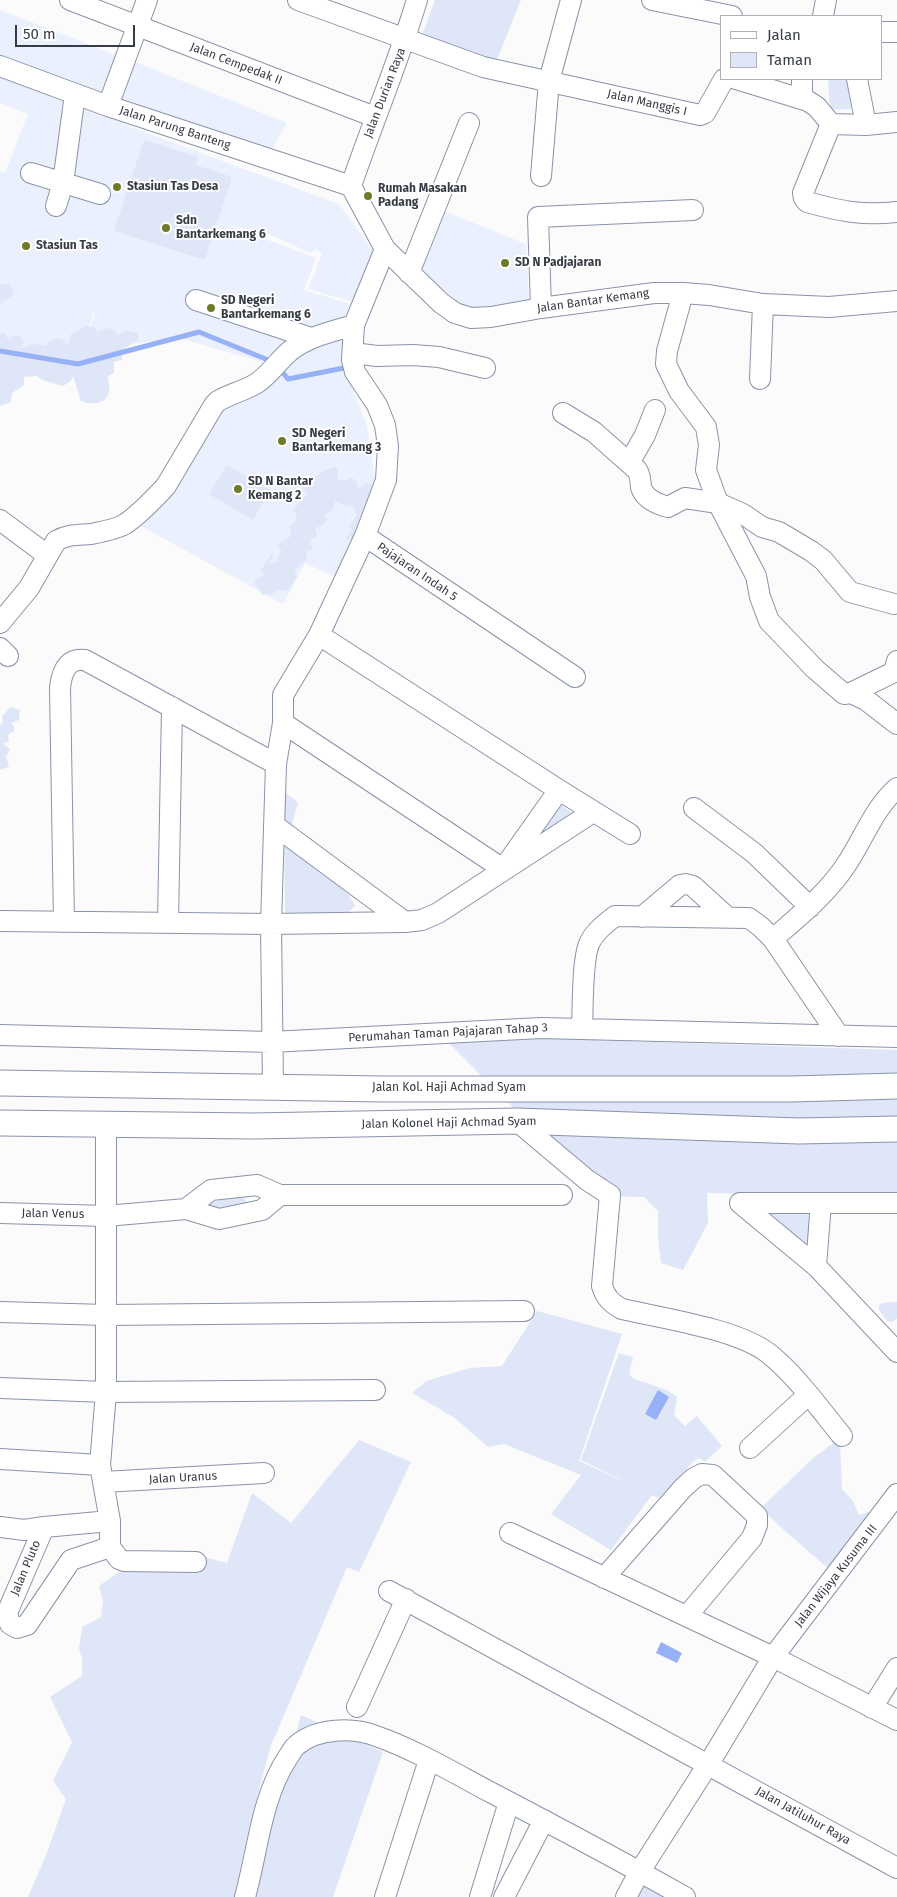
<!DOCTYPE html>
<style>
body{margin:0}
#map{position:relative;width:897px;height:1897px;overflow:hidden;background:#fbfbfb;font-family:"Fira Sans",sans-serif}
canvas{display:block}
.legend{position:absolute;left:720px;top:15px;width:162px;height:65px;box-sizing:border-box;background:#fff;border:1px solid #afb1b5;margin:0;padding:6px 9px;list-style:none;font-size:15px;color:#373b45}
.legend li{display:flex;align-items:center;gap:10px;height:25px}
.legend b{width:25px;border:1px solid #afb1b5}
.scale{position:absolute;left:15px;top:25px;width:120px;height:22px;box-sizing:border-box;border:2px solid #373b45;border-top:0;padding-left:6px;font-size:15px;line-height:18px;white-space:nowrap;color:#373b45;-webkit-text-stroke:4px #fff;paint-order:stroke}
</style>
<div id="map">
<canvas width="897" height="1897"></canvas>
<ul class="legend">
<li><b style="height:6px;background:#fff"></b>Jalan</li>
<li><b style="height:14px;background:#dee6f7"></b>Taman</li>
</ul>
<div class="scale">50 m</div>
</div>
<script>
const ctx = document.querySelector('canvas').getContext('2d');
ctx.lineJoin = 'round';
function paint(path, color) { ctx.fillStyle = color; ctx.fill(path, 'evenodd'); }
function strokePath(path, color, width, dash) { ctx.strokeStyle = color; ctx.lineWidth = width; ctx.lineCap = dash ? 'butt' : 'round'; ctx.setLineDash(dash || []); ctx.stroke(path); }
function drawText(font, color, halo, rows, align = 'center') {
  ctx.font = font + ' "Fira Sans",sans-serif'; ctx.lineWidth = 4; ctx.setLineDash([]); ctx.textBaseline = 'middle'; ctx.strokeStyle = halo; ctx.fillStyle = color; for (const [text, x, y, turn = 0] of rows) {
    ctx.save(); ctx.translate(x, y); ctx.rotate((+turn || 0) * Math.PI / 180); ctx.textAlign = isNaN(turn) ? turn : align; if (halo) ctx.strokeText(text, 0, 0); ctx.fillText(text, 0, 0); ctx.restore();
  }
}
paint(new Path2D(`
 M 0,10 L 121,57 L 105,96 L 0,60 Z
 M 135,62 L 287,123 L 269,154 L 122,98 Z
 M 0,72 L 149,134 L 339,204 L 374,252 L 353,302 L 308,289 L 322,254 L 316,249 L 311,253 L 275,237 L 225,224 L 316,258 L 304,290 L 350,304 L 344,318 L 315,333 L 285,341 L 262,362 L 179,338 L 86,350 L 95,310 L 94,309 L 82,363 L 0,350 L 0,171 L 5,173 L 28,114 L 0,103 Z
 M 439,209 L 526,244 L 529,300 L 471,314 L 416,265 Z
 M 341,336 L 343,365 L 367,426 L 376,485 L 373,485 L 335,577 L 305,563 L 283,604 L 139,525 L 202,420 L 283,356 Z`), '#eaf0fd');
paint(new Path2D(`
 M 435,0 L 521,0 L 495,64 L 420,41 Z
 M 828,79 L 850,79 L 851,109 L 830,110 Z
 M 144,140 L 198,157 L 196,165 L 232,177 L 205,260 L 114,231 Z
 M 0,284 L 9,284 L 14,292 L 12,296 L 0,304 Z
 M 86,326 L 94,327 L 98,333 L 99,331 L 110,328 L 115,330 L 118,336 L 126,330 L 138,333 L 138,340 L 122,350 L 122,360 L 114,362 L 114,373 L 108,376 C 108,380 110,388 109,392 C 106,405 90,405 81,401 L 73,376 L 71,381 L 63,386 L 42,380 L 37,376 L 24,377 L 24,385 L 12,393 L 11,402 L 0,406 L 0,408 L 0,334 L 5,333 L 8,340 L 13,336 L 19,336 L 24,341 L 21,348 L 36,344 L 45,346 L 47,343 L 57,338 L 62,339 L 68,345 L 71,334 Z
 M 227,465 L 270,490 L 253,520 L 209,494 Z
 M 335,467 L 338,470 L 337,480 L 347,480 L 352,478 L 357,482 L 359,489 L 367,483 L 373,485 L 372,495 L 365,504 L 368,523 L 358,538 L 347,541 L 346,537 L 351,532 L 350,525 L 357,515 L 353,508 L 355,505 L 347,507 L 335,501 L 333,510 L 324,515 L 326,519 L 324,525 L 315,528 L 317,536 L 310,539 L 312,550 L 307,551 L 306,560 L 294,570 L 297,577 L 288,590 L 276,590 L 271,594 L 262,595 L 254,581 L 264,575 L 261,570 L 273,552 L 273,556 L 268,564 L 278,562 L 277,558 L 282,552 L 278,545 L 291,536 L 290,525 L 297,520 L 294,509 L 308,494 L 301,487 L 302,485 C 312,480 326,468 335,467 Z
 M 11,707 L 20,710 L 19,720 L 11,723 L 14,726 L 14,731 L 8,735 L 9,741 L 3,744 L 10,749 L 6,757 L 9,767 L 0,770 L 0,725 L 3,722 L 2,716 Z
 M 284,791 L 298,803 L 288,837 L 293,848 L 349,895 L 355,906 L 346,914 L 285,917 Z
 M 558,803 L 575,815 L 542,839 L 537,832 Z
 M 441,1035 L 897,1050 L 897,1197 L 707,1193 L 708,1223 L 683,1270 L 661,1263 L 658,1238 L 658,1211 L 644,1197 L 601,1196 Z
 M 235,1195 L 244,1198 L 248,1205 L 243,1207 L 207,1210 L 211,1203 Z
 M 758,1206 L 812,1209 L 812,1252 Z
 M 897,1302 L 897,1318 L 892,1322 L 887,1321 L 879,1310 L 879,1305 L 882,1303 Z
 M 537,1311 L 622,1334 L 579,1461 L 636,1487 L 581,1460 L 619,1353 L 633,1357 L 629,1374 L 634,1379 L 667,1390 L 677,1397 L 674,1415 L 685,1426 L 697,1416 L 722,1446 L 705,1462 L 699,1458 L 693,1462 L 659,1498 L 652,1495 L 611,1550 L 551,1514 L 581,1475 L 504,1444 L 488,1447 L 455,1418 L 412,1393 L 426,1381 L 470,1368 L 502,1366 Z
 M 840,1438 L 842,1489 L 853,1501 L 859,1515 L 876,1510 L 829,1569 L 784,1530 L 761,1508 L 812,1459 Z
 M 359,1440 L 411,1462 L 359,1572 L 347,1567 L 270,1748 L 249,1828 L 235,1897 L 28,1897 L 46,1855 L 66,1799 L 53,1781 L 72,1742 L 50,1697 L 82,1676 L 82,1658 L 79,1649 L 82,1627 L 101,1617 L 103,1601 L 99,1586 L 123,1569 L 204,1557 L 227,1563 L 252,1493 L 291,1523 Z
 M 301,1715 L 383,1752 L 333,1897 L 253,1897 Z
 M 642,1881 L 672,1897 L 633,1897 Z`), '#dee6f7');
paint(new Path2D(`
 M 658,1390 L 669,1397 L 656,1420 L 645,1414 Z
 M 661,1642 L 682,1653 L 677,1663 L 656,1653 Z`), '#96b1f5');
strokePath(new Path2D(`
 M 0,351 L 78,364 L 199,332 L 273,362
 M 279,368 L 288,379 L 349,367`), '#96b1f5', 5);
const minor = new Path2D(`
 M 70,0 L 375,117
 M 298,0 L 483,67 L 700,115 L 705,113 L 724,79
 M 652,0 L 732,16
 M 823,16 L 826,0
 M 881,32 L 897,32
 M 0,66 L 108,106 L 351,186
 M 736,79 L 808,101 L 817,107 L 831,124
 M 857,79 L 866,125
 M 802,98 L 802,79
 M 108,106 L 147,0
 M 831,124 L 803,193 L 804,198 L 807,202 C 839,211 863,216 897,212
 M 831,124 L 866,125 L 897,122
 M 31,173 L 100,194
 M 541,176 L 549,81 L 571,0
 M 351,186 L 385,249 L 441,303 L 455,313 L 471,318 L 491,317 L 541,308 L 654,293 L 683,293 L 709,295 L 763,304 L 829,307 L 897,301
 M 351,186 C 372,124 398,63 417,0
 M 56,206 L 63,183 L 75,94
 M 409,273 L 469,123
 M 683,293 L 667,351 L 666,364 L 679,391 L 706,427 L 709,445 L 706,470 L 718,503 L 756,576 L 760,597 L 769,621 L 815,669 L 844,694 L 851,693 L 894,672 L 897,661
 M 196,300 L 311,338
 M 541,308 L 538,217 L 693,210
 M 353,353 L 377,356 L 413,355 L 439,357 L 485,368
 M 760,379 L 763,304
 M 563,413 L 594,432 L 637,470 C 641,476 640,480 641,487 C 644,498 657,504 668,507 L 685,498 L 718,503 L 743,514 L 762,527 L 779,532 L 811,551 L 823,560 L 850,592 L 894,604
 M 629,463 L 645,435 L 655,410
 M 0,520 L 47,555
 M 365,536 L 575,677
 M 0,623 L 29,588 L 56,541 C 68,534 78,535 91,534 C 101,532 117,529 125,524 C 140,514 154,499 166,486 L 214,405 L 218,401 C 230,394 244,391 257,383 C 270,374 278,361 290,351 C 309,336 332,332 354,325
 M 319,635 L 559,790 L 630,834
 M 0,648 L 8,656
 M 851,693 L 866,700 L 897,724
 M 283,723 L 503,869 L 559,790
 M 694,808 L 754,853 L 810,907
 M 274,825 L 405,922
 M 642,917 L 680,885 L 686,884 L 693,886 L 727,917
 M 0,921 L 271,924 L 405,922 L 422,920 L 438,913 L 593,812
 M 64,922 L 60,687 C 62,672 67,658 85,660 L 276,764
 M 168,923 L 172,707
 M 773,939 C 799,916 827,894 846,865 C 863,840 874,808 897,788
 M 582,1028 C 583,1007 582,961 589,944 C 594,932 605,924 615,916 L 749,918 L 761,927 L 773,939 L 839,1036
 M 0,1035 L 271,1042 L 541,1028 L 897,1037
 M 273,1087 L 271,924 L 276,764 L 283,723 L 283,695 L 319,635 L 365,536 L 386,480 L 388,446 L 385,425 L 377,405 L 355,372 L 352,360 L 354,325 L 385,249
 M 517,1121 L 587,1180 L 610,1195 L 602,1286 C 606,1298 611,1303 622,1309 C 661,1318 737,1329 768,1353 C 795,1374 820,1409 842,1436
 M 106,1123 L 106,1392 L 100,1465 L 110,1521 L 110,1547 L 119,1559 L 124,1561 L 196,1562
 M 740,1203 L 816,1266 L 897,1352
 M 740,1203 L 897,1203
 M 186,1209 L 211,1190 L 257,1185 L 280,1195 L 562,1195
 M 0,1213 L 106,1216 L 186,1209 L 219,1219 L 262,1210 L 280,1195
 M 816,1266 L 821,1203
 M 0,1312 L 106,1315 L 524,1311
 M 0,1388 L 106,1392 L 375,1390
 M 750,1448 L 808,1395
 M 0,1459 L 100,1465
 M 103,1482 L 264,1473
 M 110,1521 L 44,1527 L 7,1613 L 10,1624 L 17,1628 L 27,1625 L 71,1560 L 110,1547
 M 0,1527 L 24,1530 L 44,1527
 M 510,1533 L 773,1657 L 897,1720
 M 604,1578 L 683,1488 L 694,1478 L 702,1474 L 713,1475 L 757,1516 L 757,1525 L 752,1538 L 687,1616
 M 389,1591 L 897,1868
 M 357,1707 L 406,1599
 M 872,1708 L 897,1668
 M 245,1897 C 258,1850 261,1798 288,1757 C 291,1753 293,1748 297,1745 C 317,1728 352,1727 376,1736 C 416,1750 454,1773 492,1793 C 557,1827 621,1861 685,1897
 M 385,1897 L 429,1760
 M 480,1897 L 509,1802
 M 504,1897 L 544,1820
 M 626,1897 L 640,1871 L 714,1755 L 773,1657 L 897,1494`);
const major = new Path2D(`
 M 0,1083 L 383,1089 L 792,1089 L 897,1086
 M 0,1123 L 253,1126 L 517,1121 L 799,1131 L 897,1129`);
strokePath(minor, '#8993a9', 22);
strokePath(major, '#8993a9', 27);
strokePath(minor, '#fff', 20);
strokePath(major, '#fff', 25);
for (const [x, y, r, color] of [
 [117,187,5,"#6e7a27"],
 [368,196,5,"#6e7a27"],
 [166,228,5,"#6e7a27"],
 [26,246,5,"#6e7a27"],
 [505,263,5,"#6e7a27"],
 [211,308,5,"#6e7a27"],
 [282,441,5,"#6e7a27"],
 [238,489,5,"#6e7a27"]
]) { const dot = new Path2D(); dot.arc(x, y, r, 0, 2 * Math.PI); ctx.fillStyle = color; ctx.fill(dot); strokePath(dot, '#fff', 2); }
drawText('12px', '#373b45', '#fff', [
 ["Jalan Cempedak II",236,64,21],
 ["Jalan Durian Raya",385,93,-69],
 ["Jalan Manggis I",647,103,13],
 ["Jalan Parung Banteng",175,128,18],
 ["Jalan Bantar Kemang",593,301,-8],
 ["Pajajaran Indah 5",417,572,34],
 ["Perumahan Taman Pajajaran Tahap 3",448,1033,-3],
 ["Jalan Kol. Haji Achmad Syam",449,1088],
 ["Jalan Kolonel Haji Achmad Syam",449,1123,-1],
 ["Jalan Venus",53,1214,1],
 ["Jalan Uranus",183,1478,-3],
 ["Jalan Pluto",26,1568,-67],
 ["Jalan Wijaya Kusuma III",836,1576,-52],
 ["Jalan Jatiluhur Raya",803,1816,29]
]);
drawText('bold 12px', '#373b45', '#fff', [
 ["Stasiun Tas Desa",127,187],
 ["Rumah Masakan",378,189],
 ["Padang",378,203],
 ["Sdn",176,221],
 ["Bantarkemang 6",176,235],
 ["Stasiun Tas",36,246],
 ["SD N Padjajaran",515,263],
 ["SD Negeri",221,301],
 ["Bantarkemang 6",221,315],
 ["SD Negeri",292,434],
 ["Bantarkemang 3",292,448],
 ["SD N Bantar",248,482],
 ["Kemang 2",248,496]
], 'left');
</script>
